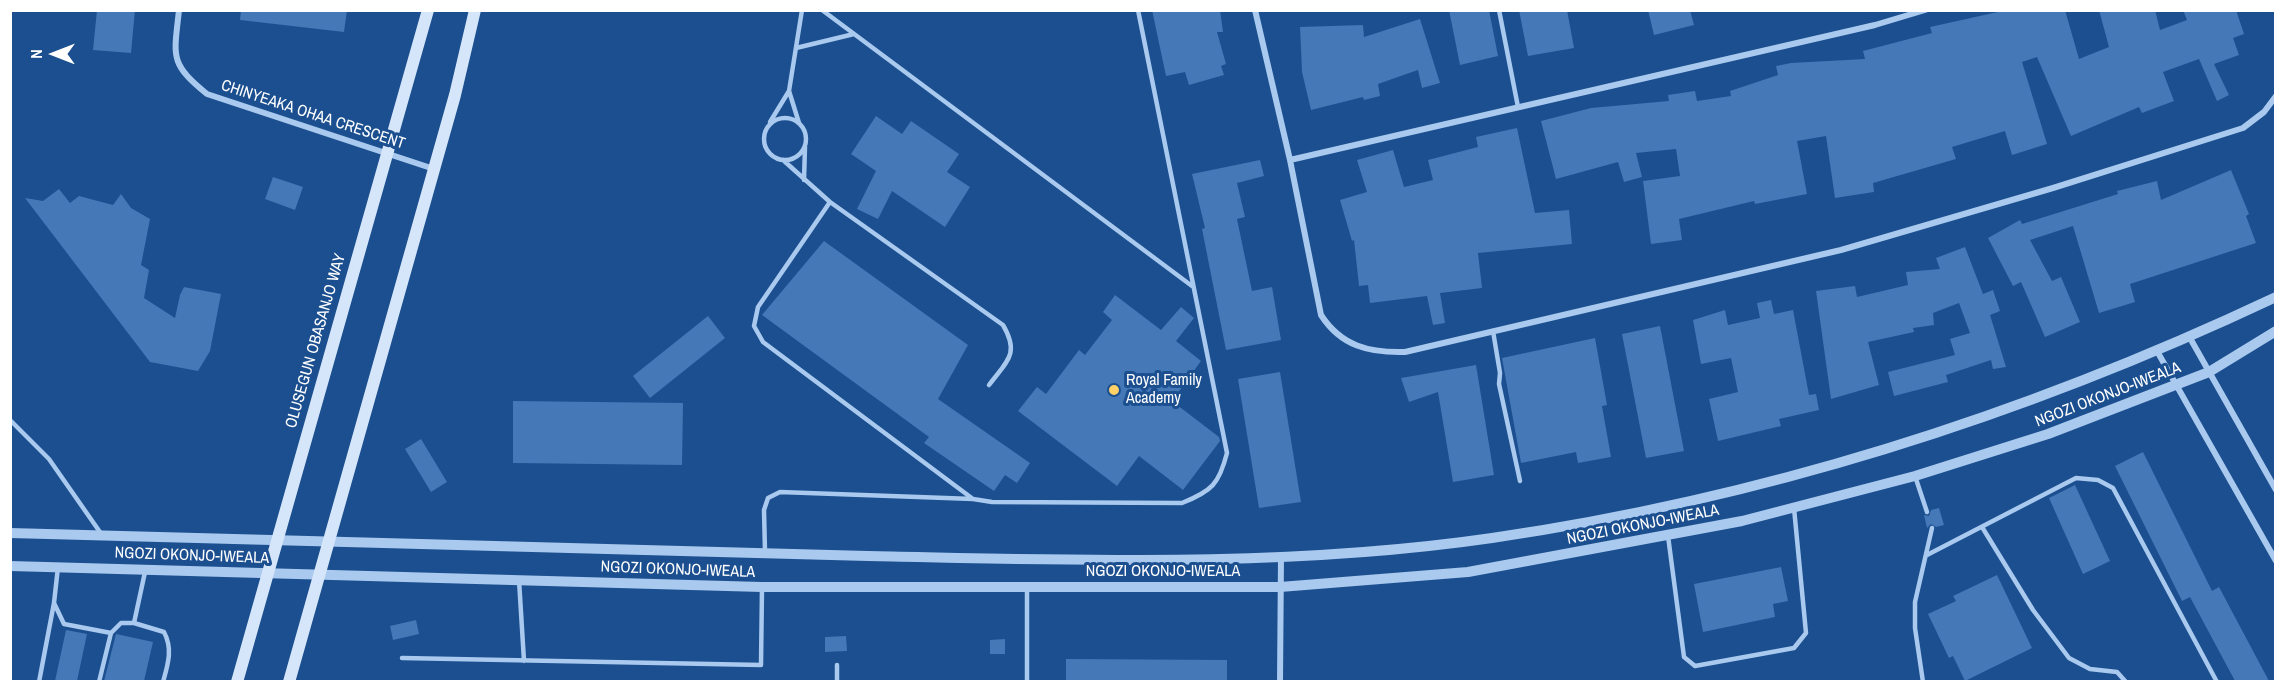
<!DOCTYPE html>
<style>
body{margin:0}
#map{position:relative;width:2286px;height:692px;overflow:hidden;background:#1b4f8f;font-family:"Archivo Narrow",sans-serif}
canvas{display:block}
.frame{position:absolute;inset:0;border:12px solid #fff;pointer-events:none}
.north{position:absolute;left:24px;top:24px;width:60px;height:60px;-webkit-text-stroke:4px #1b4f8f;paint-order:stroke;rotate:270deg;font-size:16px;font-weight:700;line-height:24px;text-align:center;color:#fff}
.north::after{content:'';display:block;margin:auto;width:21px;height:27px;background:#fff;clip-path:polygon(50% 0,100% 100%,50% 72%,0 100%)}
</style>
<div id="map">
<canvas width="2286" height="692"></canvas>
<div class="frame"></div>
<div class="north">N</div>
</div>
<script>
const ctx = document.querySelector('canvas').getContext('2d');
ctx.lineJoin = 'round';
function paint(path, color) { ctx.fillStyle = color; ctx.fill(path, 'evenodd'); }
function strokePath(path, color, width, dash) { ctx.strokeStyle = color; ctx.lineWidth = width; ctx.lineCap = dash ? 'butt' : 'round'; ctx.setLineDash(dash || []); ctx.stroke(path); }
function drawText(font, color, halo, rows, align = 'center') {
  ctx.font = font + ' "Archivo Narrow",sans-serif'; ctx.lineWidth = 6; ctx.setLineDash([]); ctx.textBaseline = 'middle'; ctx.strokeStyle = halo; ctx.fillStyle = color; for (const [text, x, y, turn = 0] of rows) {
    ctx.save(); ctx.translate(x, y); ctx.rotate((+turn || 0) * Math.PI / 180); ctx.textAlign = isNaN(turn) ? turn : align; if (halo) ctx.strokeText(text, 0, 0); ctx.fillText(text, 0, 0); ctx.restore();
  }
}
paint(new Path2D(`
 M 97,10 L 135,10 L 131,53 L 93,50 Z
 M 241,10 L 347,10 L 344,32 L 240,20 Z
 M 1152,10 L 1220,10 L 1223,32 L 1217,32 L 1226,64 L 1221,66 L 1224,75 L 1189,85 L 1185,72 L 1166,76 Z
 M 1449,10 L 1489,10 L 1498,56 L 1460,65 Z
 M 1519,10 L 1567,10 L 1574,48 L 1528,56 Z
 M 1648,10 L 1690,10 L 1694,25 L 1654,35 Z
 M 2007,10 L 2065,10 L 2079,59 L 2109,47 L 2099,10 L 2155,10 L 2160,30 L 2187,20 L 2183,10 L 2236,10 L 2244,34 L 2233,38 L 2239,55 L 2214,64 L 2229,95 L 2217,101 L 2199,59 L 2163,72 L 2174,101 L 2142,113 L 2139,107 L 2071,136 L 2037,57 L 2022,62 L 2047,144 L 2012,155 L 2005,131 L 1952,147 L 1956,159 L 1873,183 L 1874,192 L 1835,198 L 1826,136 L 1797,141 L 1807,194 L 1755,204 L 1754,201 L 1679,219 L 1682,240 L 1651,244 L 1643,181 L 1680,176 L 1676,149 L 1636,153 L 1642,177 L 1624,182 L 1618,162 L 1556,179 L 1541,121 L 1591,108 L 1669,101 L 1668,95 L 1695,91 L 1697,101 L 1731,96 L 1730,91 L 1778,75 L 1776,66 L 1791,63 L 1865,59 L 1863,51 L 1932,33 L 1930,27 Z
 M 1420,19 L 1440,83 L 1422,88 L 1418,70 L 1378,84 L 1380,96 L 1364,100 L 1363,97 L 1311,110 L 1302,72 L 1300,27 L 1363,25 L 1364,37 Z
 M 876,116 L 902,134 L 911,121 L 959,154 L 947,172 L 970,187 L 945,227 L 892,191 L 878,219 L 857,209 L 876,171 L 851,154 Z
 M 1517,128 L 1535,213 L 1569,210 L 1572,244 L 1478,253 L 1482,288 L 1440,293 L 1445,323 L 1433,325 L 1427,296 L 1370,303 L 1368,285 L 1359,286 L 1354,240 L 1352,241 L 1340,200 L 1367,192 L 1357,160 L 1393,150 L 1404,187 L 1433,180 L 1428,160 L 1478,147 L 1476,137 Z
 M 1260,160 L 1264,176 L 1237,183 L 1245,217 L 1237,219 L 1252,291 L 1272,287 L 1281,340 L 1226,350 L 1202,229 L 1205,228 L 1192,174 Z
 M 2231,170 L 2249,214 L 2246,216 L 2256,243 L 2130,284 L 2135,302 L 2099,313 L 2073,226 L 2030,240 L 2052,281 L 2061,277 L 2080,322 L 2045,337 L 2021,282 L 2013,286 L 1988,238 L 2020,220 L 2022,224 L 2118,194 L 2117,191 L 2157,181 L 2161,200 Z
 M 273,177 L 303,187 L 295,210 L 265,199 Z
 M 59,189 L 70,203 L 79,196 L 113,205 L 121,194 L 131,208 L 150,219 L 141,265 L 149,270 L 144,298 L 175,318 L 180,295 L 184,287 L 221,294 L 210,351 L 198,371 L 150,362 L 25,198 L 43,201 Z
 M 824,241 L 968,345 L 938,399 L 1030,463 L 1017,483 L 1005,475 L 994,491 L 924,443 L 929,437 L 762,315 Z
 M 1965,247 L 1983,294 L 1993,290 L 2000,311 L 1990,315 L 2006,367 L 1993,369 L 1991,360 L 1946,375 L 1948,382 L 1894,396 L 1888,372 L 1955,355 L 1950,339 L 1970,333 L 1959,303 L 1933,313 L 1934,325 L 1913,328 L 1914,332 L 1868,342 L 1879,385 L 1831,399 L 1816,291 L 1855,286 L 1857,297 L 1908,285 L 1906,272 L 1940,269 L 1936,258 Z
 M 1115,295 L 1161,330 L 1181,307 L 1194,318 L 1176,341 L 1201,361 L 1172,401 L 1219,437 L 1220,441 L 1183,490 L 1139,456 L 1117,486 L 1018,411 L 1037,387 L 1046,394 L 1079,350 L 1085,355 L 1112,320 L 1103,312 Z
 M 1771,300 L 1774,314 L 1793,310 L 1809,395 L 1816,394 L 1819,410 L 1779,419 L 1781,426 L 1718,441 L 1709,399 L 1738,392 L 1731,358 L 1701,364 L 1693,320 L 1725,310 L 1728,325 L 1760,318 L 1757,303 Z
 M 708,316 L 725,338 L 650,398 L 633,376 Z
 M 1660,326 L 1684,451 L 1646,458 L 1622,334 Z
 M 1595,338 L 1607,405 L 1602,406 L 1611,457 L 1578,463 L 1576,452 L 1521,463 L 1502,358 Z
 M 1476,365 L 1494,475 L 1453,482 L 1438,392 L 1409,402 L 1401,378 Z
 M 1280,372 L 1301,502 L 1259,508 L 1238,379 Z
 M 513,401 L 683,403 L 682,465 L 513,463 Z
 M 421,439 L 447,482 L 431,492 L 405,449 Z
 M 2143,452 L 2212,591 L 2219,587 L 2269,681 L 2235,681 L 2190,597 L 2182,601 L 2115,466 Z
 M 2075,485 L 2110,561 L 2083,574 L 2049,498 Z
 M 1939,508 L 1944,525 L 1936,527 L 1931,524 L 1927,528 L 1924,515 L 1929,516 L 1931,510 Z
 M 1781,567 L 1788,601 L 1773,604 L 1775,617 L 1703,632 L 1694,584 Z
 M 1997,575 L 2032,648 L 1965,681 L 1953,656 L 1949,658 L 1928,614 L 1956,601 L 1953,596 Z
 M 416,620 L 419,634 L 393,640 L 390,626 Z
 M 66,630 L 87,634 L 77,681 L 55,681 Z
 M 116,634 L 153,642 L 144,681 L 104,681 Z
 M 846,636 L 847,651 L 825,652 L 825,637 Z
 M 1005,639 L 1005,654 L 990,654 L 990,640 Z
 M 1066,659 L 1227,660 L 1227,681 L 1066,681 Z`), '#4478b7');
strokePath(new Path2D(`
 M 822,10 L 1192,286
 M 1499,10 L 1518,107
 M 796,48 L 854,34
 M 789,91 L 799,123
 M764 139a21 21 0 1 1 42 0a21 21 0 1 1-42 0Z
 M 770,122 L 789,91 L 802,10
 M 783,160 L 830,202 L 1003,325 C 1020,354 1007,361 989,385
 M 804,180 L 805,147
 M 830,202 L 758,307 L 754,326 L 763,342 L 973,499 L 992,502 L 1182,503 C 1212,491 1219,484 1227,453 L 1138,10
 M 1493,331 L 1500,373 L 1499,384 L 1520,481
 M 10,420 L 49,459 L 102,535
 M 1915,476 L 1927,512
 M 1982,527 L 2033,610 L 2069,658 L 2090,669 L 2117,672 L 2126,682
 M 1668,536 L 1684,657 L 1695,666 L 1794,648 L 1806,633 L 1794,508
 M 765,552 L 764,510 L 768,498 L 780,492 L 973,499
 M 1927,555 L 2076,478 L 2098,480 L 2113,488 L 2217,682
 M 58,567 L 54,603 L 64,624 L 111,633
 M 519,580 L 524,661
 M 134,623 L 164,632 C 173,649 168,664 163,682
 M 402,658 L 761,665 L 762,587
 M 39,682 L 54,603
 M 99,682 L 111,633 L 121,623 L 134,623 L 145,572
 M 837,682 L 837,665
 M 1027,682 L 1027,588
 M 1923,682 L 1915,628 L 1915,602 L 1932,528`), '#a9c9ee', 4.5);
strokePath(new Path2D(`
 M 179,10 C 174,57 169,63 207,94 L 434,169
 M 1255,10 L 1290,160 L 1321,315 C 1341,346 1369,353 1405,352 L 1841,250 L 2053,188 L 2243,128 L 2264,112 L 2276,96
 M 1290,160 L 1875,25 L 1925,10
 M 2190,338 L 2276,490
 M 2157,351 L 2276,561
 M 1280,682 L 1281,557`), '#a9c9ee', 6);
strokePath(new Path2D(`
 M 10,533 C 296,542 582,551 868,556 C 1076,560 1286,568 1492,538 C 1766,498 2026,415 2276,297
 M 10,566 L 762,587 L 1280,587 L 1468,572 L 1742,521 L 1915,476 L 2048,434 L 2209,372 L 2276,331`), '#a9c9ee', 10);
strokePath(new Path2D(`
 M 237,682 L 428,10
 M 289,682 L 455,95 L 475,10`), '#d6e6fa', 12);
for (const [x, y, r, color] of [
 [1114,390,6,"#ffd166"]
]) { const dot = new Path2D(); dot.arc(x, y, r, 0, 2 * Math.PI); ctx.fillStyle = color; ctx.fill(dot); strokePath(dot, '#1b4f8f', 2); }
drawText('16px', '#fff', '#1b4f8f', [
 ["CHINYEAKA OHAA CRESCENT",313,115,18],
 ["OLUSEGUN OBASANJO WAY",316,341,-74],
 ["NGOZI OKONJO-IWEALA",2108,395,-21],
 ["NGOZI OKONJO-IWEALA",1643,525,-11],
 ["NGOZI OKONJO-IWEALA",192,556,2],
 ["NGOZI OKONJO-IWEALA",678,570,2],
 ["NGOZI OKONJO-IWEALA",1163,572]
]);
drawText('16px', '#fff', '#1b4f8f', [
 ["Royal Family",1126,381],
 ["Academy",1126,399]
], 'left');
</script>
